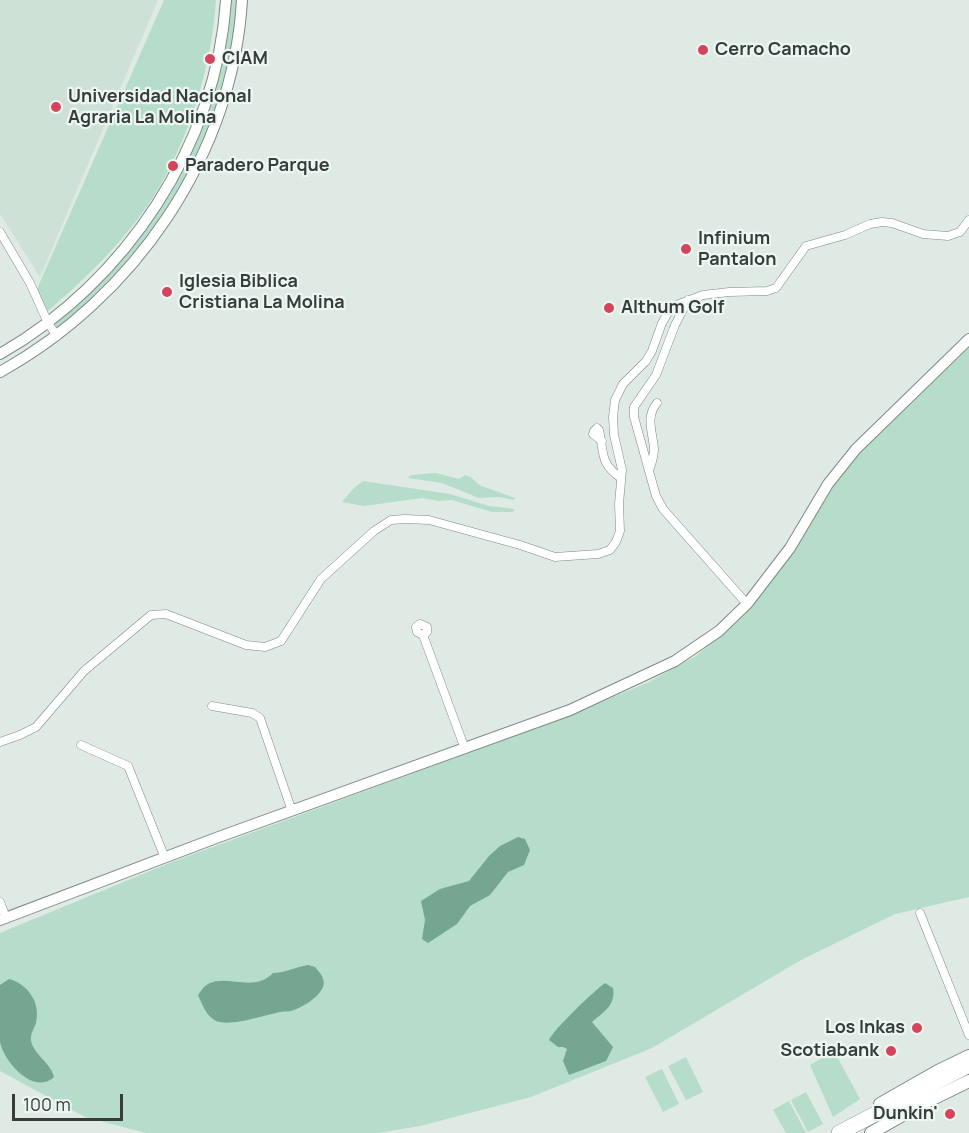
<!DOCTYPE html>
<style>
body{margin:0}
#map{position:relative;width:969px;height:1133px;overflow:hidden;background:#dfeae5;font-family:Manrope,sans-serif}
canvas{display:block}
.scale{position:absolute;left:12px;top:1094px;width:111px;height:27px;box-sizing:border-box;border:3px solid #383d3b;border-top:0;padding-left:8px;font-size:18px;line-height:21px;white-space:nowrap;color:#383d3b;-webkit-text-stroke:4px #ecf7f2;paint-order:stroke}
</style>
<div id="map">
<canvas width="969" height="1133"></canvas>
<div class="scale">100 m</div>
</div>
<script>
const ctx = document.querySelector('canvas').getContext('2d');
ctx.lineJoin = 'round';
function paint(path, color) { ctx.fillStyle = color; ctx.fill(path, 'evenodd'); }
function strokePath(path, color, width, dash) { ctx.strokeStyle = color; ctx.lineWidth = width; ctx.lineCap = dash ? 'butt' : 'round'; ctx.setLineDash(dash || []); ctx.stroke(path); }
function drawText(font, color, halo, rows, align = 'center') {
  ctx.font = font + ' Manrope,sans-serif'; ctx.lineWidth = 4.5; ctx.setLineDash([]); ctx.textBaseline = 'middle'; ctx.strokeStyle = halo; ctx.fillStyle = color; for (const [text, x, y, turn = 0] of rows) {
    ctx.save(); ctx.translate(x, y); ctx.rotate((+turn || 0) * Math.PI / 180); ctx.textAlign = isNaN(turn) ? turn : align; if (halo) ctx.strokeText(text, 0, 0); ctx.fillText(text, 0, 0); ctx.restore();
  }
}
paint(new Path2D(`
 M 0,0 L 158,0 L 40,277 L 0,214 Z`), '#cee1d7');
paint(new Path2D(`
 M 164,0 L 216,0 C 212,60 194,122 166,175 C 138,228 92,273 47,312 L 37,289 Z
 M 230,0 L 238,0 L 231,51 L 212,121 L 188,175 L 158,224 L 108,285 L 59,328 L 56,328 L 55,323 L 77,304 L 182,170 Z
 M 969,342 L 969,897 L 895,914 L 801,960 L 652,1048 L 531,1097 L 420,1126 L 378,1133 L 146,1133 L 85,1117 L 0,1071 L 0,933 L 172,862 L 550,723 L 647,683 L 696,656 L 744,616 L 792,552 L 821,499 L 859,449 Z
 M 436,473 L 459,479 L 465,475 L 472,478 L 479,485 L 515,498 L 514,500 L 499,497 L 479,498 L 442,483 L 408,478 L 411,475 Z
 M 363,481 L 450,494 L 489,506 L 514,509 L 513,512 L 492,512 L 452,500 L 439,501 L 422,498 L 364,506 L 342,502 L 353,489 Z
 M 834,1051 L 860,1099 L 833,1117 L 810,1065 Z
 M 686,1057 L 703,1092 L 686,1100 L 668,1066 Z
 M 662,1069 L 679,1104 L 663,1112 L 645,1077 Z
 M 806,1092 L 823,1124 L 808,1132 L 791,1100 Z
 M 789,1101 L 806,1133 L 786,1133 L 773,1110 Z`), '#b6dcca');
paint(new Path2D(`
 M 518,837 L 525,839 L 530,850 L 524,865 L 508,872 L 490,895 L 470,906 L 457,924 L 428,943 L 422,939 L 425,920 L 421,901 L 440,889 L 469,881 L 489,856 L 500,846 Z
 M 308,965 L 315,967 C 320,973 326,979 323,987 C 319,997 303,1007 294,1010 C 289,1012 285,1011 280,1012 C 264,1015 232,1027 216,1021 C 207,1017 202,1004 198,995 C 201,991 204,986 208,984 C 227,974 254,993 273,973 C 285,973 295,967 308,965 Z
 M 9,979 C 28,984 41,1003 36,1023 C 34,1029 30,1034 31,1041 C 34,1055 51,1063 54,1077 C 34,1096 4,1062 0,1042 C 0,1024 0,1003 0,985 Z
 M 605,983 L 613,988 C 616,1005 604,1012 592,1022 L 613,1047 L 606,1061 L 569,1075 L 563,1061 L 567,1049 L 563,1047 L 558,1047 L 549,1040 C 553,1030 595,990 605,983 Z`), '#75a790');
const minor = new Path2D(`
 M 0,232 L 30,283 L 48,323 L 57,336
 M 688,300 L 675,325 L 656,375 L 634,407 L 634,417 L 656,496 L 663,509 L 747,604
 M 602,441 L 593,434 L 594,431 L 597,428 L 599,430 C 604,453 600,464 621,478
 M 650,468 C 652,462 654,456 654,449 C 653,433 645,417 657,403
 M 423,635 L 427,632 L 427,627 L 420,624 L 416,627 L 417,632 L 423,635 L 465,749
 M 212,706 L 252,713 L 260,718 L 292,811
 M 0,742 L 20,735 L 36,727 L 84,671 L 151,615 L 166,614 L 246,645 L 265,647 L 281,641 L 321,579 L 374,531 L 391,520 L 405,519 L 429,520 L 520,545 L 555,557 L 598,554 L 610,550 L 616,542 L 620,531 L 619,504 L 622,470 L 614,435 L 613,417 L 615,400 L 623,384 L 646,361 L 652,351 L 662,323 L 669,311 L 679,304 L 703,295 L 729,292 L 767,291 L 776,288 L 806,246 L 845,235 L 870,224 L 882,222 L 892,223 L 923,234 L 948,236 L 960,232 L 969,220
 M 81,745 L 128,766 L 165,858
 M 0,902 L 6,918
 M 920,913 L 969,1035`);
const tertiary = new Path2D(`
 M 0,920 L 216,838 L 570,710 L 675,661 L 719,631 L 747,604 L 790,548 L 828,484 L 856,449 L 969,339`);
const secondary = new Path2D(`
 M 0,354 C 125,283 217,145 226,0
 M 0,372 C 134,298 233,155 242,0`);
const primary = new Path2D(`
 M 880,1104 L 938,1071 L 969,1056
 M 871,1133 L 920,1105 L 969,1081`);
const motorway = new Path2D(`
 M 839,1133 L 969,1065`);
strokePath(minor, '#7f8984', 9);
strokePath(tertiary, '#7f8984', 12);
strokePath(secondary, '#7f8984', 12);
strokePath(primary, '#7f8984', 14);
strokePath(motorway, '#7f8984', 16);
strokePath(minor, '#fff', 8);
strokePath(tertiary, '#fff', 10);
strokePath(secondary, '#fff', 10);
strokePath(primary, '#fff', 12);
strokePath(motorway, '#fff', 15);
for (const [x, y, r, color] of [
 [703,50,6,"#d5445d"],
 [210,59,6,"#d5445d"],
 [56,107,6,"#d5445d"],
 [173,166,6,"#d5445d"],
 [686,249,6,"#d5445d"],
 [167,292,6,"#d5445d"],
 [609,308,6,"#d5445d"],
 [917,1028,6,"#d5445d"],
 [891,1051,6,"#d5445d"],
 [950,1114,6,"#d5445d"]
]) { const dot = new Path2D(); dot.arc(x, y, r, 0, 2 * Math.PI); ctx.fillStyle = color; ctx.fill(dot); strokePath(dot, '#ecf7f2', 2); }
drawText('bold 18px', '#383d3b', '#ecf7f2', [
 ["Cerro Camacho",715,50],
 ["CIAM",222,59],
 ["Universidad Nacional",68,97],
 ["Agraria La Molina",68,118],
 ["Paradero Parque",185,166],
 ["Infinium",698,239],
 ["Pantalon",698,260],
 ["Iglesia Biblica",179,282],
 ["Cristiana La Molina",179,303],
 ["Althum Golf",621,308],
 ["Los Inkas",905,1028,"right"],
 ["Scotiabank",879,1051,"right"],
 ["Dunkin'",938,1114,"right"]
], 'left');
</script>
